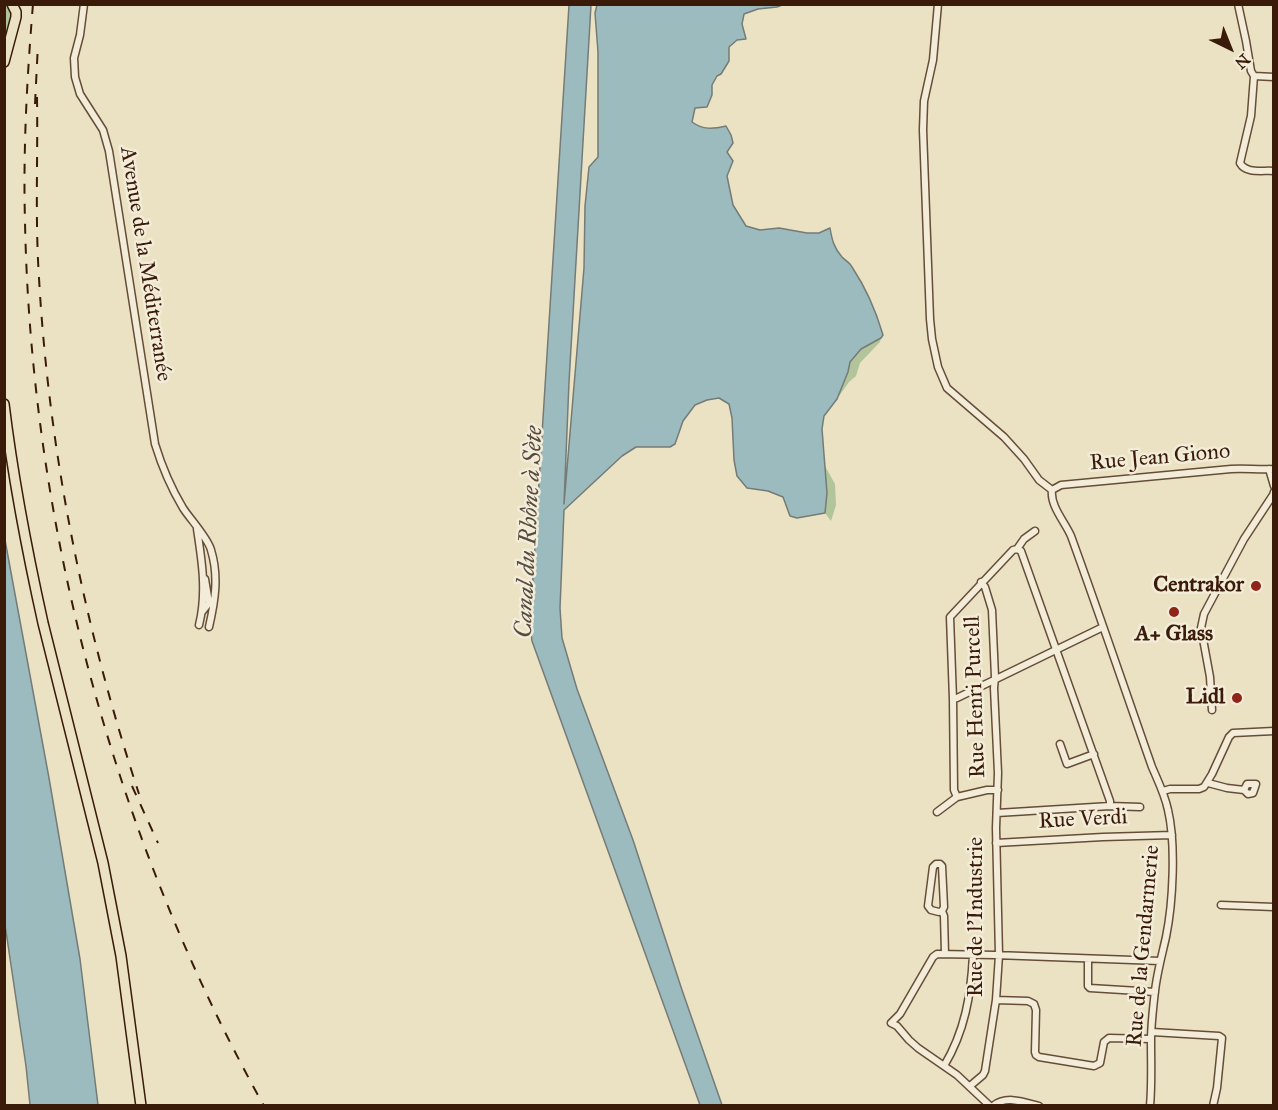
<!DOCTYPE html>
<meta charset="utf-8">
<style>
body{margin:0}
#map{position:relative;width:1278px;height:1110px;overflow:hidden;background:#ebe2c4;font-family:"IM FELL Great Primer",serif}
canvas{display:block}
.frame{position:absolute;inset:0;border:6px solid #3a1b0a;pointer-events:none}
.north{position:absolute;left:1200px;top:18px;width:60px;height:60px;-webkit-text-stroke:4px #f2ecd9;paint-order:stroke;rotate:137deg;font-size:16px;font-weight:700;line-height:24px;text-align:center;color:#3a1b0a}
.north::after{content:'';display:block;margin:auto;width:21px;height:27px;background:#3a1b0a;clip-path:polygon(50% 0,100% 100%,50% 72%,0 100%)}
</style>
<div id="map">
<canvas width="1278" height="1110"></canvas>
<div class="frame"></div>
<div class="north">N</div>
</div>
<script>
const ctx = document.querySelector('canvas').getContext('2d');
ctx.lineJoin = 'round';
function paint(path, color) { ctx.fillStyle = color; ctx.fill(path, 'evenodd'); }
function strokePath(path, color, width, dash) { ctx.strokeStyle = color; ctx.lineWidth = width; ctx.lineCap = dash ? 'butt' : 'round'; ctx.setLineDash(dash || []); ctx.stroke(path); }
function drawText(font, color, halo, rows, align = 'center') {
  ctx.font = font + ' "IM FELL Great Primer",serif'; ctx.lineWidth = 5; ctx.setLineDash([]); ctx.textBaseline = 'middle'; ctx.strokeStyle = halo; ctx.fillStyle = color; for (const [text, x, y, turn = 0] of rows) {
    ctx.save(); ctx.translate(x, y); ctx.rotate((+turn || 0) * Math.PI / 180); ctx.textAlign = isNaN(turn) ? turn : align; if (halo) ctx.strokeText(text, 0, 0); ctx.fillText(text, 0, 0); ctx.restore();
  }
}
paint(new Path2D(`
 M 5,5 L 8,5 L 12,11 L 5,50 Z
 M 881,338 L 880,342 L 860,363 L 856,376 L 849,382 L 837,399 L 848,372 L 850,362 L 861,349 Z
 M 825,466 L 835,484 L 836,505 L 831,521 L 825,513 L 827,493 Z`), '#b2c499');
const water = new Path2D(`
 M 569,5 L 591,5 L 569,382 L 564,504 L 584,268 L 585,206 L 589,167 L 598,157 L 598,52 L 595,13 L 597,5 L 782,5 L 777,7 L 758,9 L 744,14 L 742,24 L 746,39 L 737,40 L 729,47 L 729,61 L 721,74 L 717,76 L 712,85 L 712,95 L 707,107 L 695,108 L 692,122 C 703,130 713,129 726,126 L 731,135 L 733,143 L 727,152 L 733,161 L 727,176 L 733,205 L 746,226 L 760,230 L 779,228 L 807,233 L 819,233 L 830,228 C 832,240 834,248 842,257 C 846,261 850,263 852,267 C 866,288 876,311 883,335 L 881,338 L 861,349 L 850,362 L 848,372 L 837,399 L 824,416 L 822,429 L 827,493 L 825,513 L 797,518 L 790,516 L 783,497 L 768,491 L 747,488 L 737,476 L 734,460 L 732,418 L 729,404 L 719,398 L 707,400 L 695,405 L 683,421 L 675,444 L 670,447 L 636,447 L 622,456 L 564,510 L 560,608 L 562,638 L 577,689 L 633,840 L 682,990 L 722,1105 L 700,1105 L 532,641 L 530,625 Z
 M 5,540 L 49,778 L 80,959 L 98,1105 L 30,1105 L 26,1066 L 4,918 Z`);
paint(water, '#9cbbbe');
strokePath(water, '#757b76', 1.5);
const street = new Path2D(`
 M 84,4 L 80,35 L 74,58 L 75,77 L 80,94 L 103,130 L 109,151 L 155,444 C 162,467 171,488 183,508 C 190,519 208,538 211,550 C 219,576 215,601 209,627
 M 938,4 L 933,60 L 924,101 L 923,130 L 930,319 L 932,339 L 938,367 L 947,388 L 1004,437 L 1024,459 L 1039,480 L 1052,490 C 1050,506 1065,522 1071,536 C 1099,613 1125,690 1152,767 C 1158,781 1165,795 1168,810 C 1176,844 1173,903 1166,937 C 1162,955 1157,973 1155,991 C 1153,1008 1151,1025 1151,1041 C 1151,1063 1152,1084 1150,1106
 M 1238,4 L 1246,41 L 1251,71 L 1254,76 L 1274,77
 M 1254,76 L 1251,116 L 1240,163 C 1246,174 1262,170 1274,171
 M 1269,469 L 1274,486
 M 1052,490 L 1061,485 L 1231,469 C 1245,468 1259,470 1274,469
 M 197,529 C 202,561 207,593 199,625
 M 1017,549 L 1024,539 L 1035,531
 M 202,612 L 209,603 L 205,579
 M 953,699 L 957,698 L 1103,627
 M 1212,710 L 1210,677 L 1201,628 L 1204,614 L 1244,539 L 1273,495 L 1274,492
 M 1060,744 L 1067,764 L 1094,754
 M 1208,783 L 1227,788 L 1244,790 L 1248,794 L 1253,793 L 1256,784 L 1247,784 L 1244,790
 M 998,790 L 987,790 L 957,797 L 954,790 L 953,699 L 950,617 L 1013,550 L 1017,549 L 1021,551 C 1051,635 1081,718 1110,801 L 1110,806
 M 1163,791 L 1170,789 L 1199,789 L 1204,787 L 1212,774 L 1229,737 L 1233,733 L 1274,731
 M 937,812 L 957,797
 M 997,813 L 1110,806 L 1140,807
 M 996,843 L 1103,837 L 1172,835
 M 1221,905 L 1274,907
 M 942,911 L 939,912 L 931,910 L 928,906 L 933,867 L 936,864 L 940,864 L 942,866 L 944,907 L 942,911 L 944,916 L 945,954
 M 1088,959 L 1088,986 L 1090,988 L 1155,992
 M 996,1000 L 1028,1001 L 1034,1004 L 1036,1010 L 1035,1052 L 1036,1055 L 1039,1057 L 1094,1066 L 1100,1063 L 1104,1042 L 1109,1038 L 1151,1039
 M 1152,1032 L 1219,1036 L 1222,1038 L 1217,1088 L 1213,1106
 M 944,1066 C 965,1031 971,995 973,955
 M 970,1086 L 983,1075 L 985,1071 L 996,1000 L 999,955 L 996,828 L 998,773 L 994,688 L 995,677 L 992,610 L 985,587 L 981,582
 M 990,1106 L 957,1075 L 918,1048 L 909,1040 L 897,1026 L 891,1023 L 900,1014 L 933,957 L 937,954 L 995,955 L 1160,961
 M 993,1106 C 1006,1095 1024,1102 1039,1106`);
const primary = new Path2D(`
 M 4,62 L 16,17 L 16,12 L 12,4
 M 4,404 C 13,478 27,551 43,623 L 103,863 L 121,956 L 141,1106`);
strokePath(street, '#664d38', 9);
strokePath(primary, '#3a1b0a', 12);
strokePath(street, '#f2ecd9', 6);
strokePath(primary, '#ebe2c4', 9);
strokePath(new Path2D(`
 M 33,4 C 27,77 23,150 25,222 C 31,527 115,839 264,1106
 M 37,97 C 38,157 35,218 39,278 C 49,454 84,626 139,794
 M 35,104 L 38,44
 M 132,786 L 158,843`), '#3a1b0a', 2, [10, 10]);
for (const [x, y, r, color] of [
 [1256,586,6,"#8f2418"],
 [1174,612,6,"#8f2418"],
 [1237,698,6,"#8f2418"]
]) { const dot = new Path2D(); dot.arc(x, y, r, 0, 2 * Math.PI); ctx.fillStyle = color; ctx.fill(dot); strokePath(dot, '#f2ecd9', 2); }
drawText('22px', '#3a1b0a', '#f2ecd9', [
 ["Avenue de la Méditerranée",145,264,81],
 ["Rue Jean Giono",1160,458,-5],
 ["Rue Henri Purcell",976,697,-92],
 ["Rue Verdi",1083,820,-3],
 ["Rue de l'Industrie",977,917,-90],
 ["Rue de la Gendarmerie",1144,946,-85]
]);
drawText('bold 22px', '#3a1b0a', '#f2ecd9', [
 ["Centrakor",1244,586],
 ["A+ Glass",1174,635,"center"],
 ["Lidl",1225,698]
], 'right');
drawText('italic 24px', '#574b40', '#f2ecd9', [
 ["Canal du Rhône à Sète",530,532,-87]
]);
</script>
